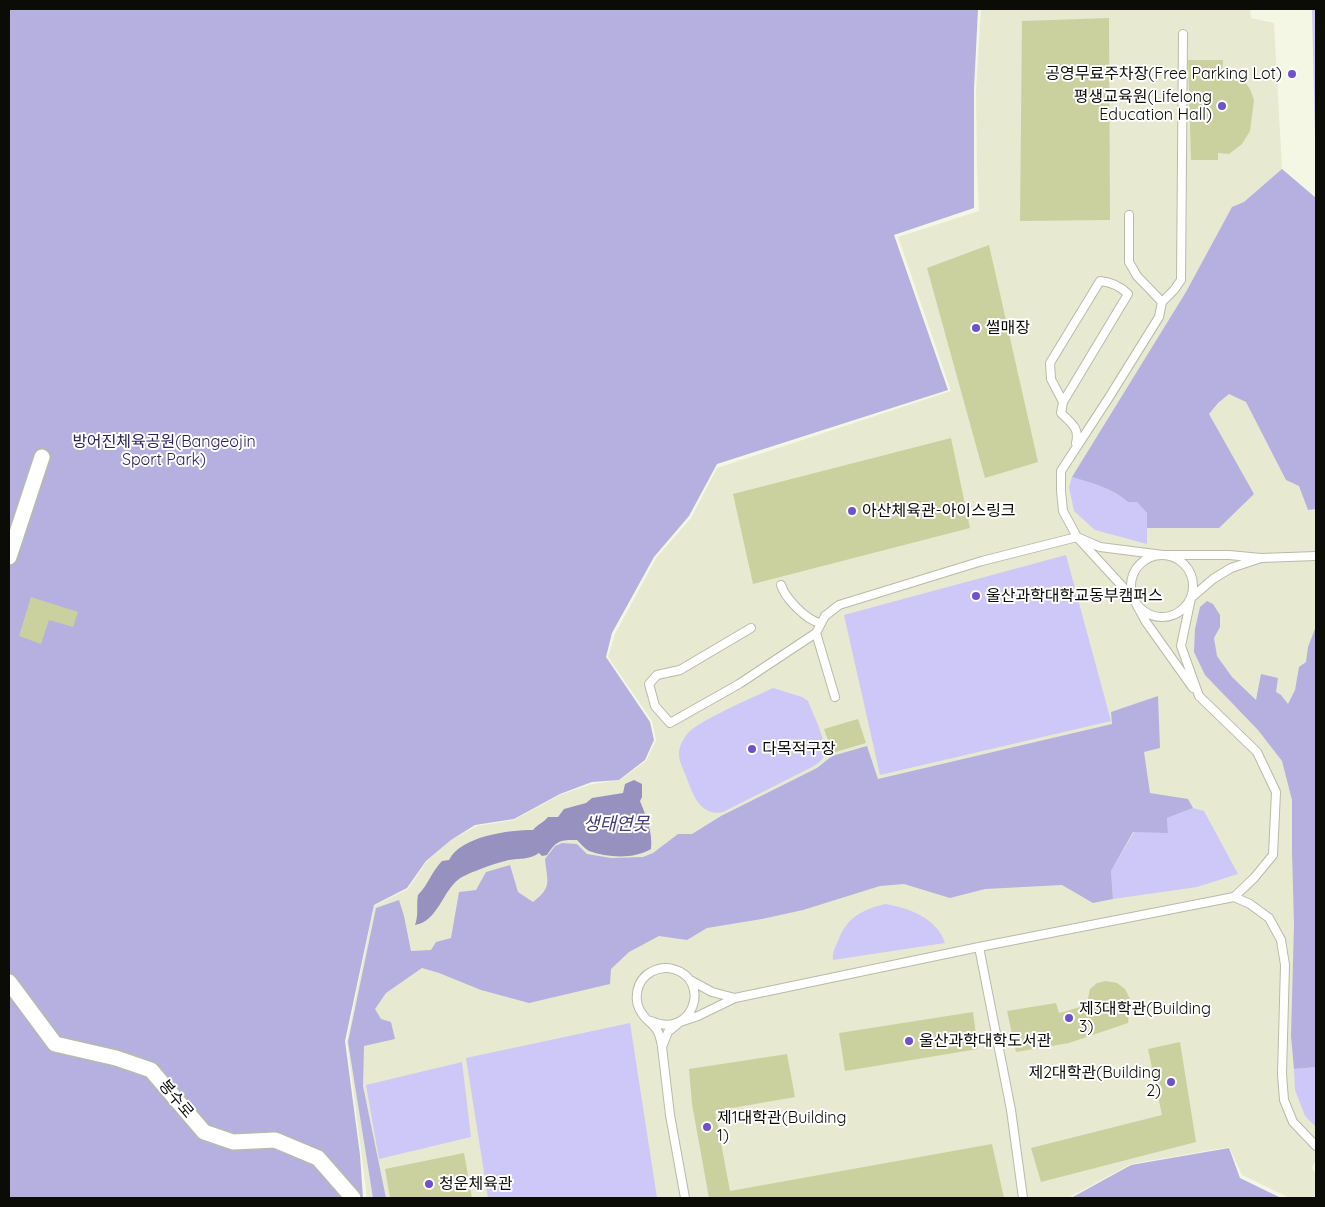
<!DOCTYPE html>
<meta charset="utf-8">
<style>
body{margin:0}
#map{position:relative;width:1325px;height:1207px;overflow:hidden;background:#f4f7e4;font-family:Quicksand,sans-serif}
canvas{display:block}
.frame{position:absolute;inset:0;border:10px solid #0c0c07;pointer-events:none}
</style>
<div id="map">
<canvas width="1325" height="1207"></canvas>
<div class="frame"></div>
</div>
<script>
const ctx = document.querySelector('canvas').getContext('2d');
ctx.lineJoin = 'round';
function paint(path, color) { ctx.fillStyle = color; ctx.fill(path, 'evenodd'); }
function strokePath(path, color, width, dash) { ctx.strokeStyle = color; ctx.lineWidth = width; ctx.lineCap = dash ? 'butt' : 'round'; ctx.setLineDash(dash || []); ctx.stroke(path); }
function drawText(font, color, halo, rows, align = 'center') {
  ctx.font = font + ' Quicksand,"Noto Sans KR",sans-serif'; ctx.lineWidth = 4; ctx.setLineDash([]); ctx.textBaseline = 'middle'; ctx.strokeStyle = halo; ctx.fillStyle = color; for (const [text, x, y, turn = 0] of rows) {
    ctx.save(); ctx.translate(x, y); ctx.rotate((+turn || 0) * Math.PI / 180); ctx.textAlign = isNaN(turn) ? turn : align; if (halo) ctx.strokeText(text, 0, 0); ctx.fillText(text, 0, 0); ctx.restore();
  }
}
paint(new Path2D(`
 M 981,9 L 1250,9 L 1251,18 L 1274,23 L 1282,169 L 1316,198 L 1316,1159 L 1312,1168 L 1316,1175 L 1316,1198 L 1290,1198 L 1242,1175 L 1229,1147 L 1131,1164 L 1068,1198 L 367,1198 L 347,1041 L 374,906 L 408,889 L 427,861 L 451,840 L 477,826 L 514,820 L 560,795 L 592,784 L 620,780 L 646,761 L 656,740 L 652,721 L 608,657 L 615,634 L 656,558 L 691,518 L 717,468 L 951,391 L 898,237 L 979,211 L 977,168 L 976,91 Z`), '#e7ead1');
paint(new Path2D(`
 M 1312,9 L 1316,9 L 1316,138 L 1315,138 Z
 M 1072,477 C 1091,483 1113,488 1128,502 L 1137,502 L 1147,513 L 1147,544 L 1095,530 L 1074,511 L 1069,487 Z
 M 1066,555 L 1111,721 L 880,775 L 844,615 Z
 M 773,688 L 802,697 L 808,701 C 813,715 829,743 823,758 C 821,761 817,764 814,766 L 723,812 C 700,817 692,793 686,776 C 683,769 679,761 679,754 C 679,746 683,739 688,733 C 700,720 754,697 773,688 Z
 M 1193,808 L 1204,811 L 1238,874 L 1197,887 L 1113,899 L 1111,871 L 1134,832 L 1168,832 L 1167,818 Z
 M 885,904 C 909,908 937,918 945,943 L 833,960 C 832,953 835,947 838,941 C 847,917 862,910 885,904 Z
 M 630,1023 L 657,1198 L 488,1198 L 466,1058 Z
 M 462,1062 L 471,1137 L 379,1159 L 366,1085 Z
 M 1316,1067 L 1316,1127 L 1305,1116 L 1295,1090 L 1294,1069 Z`), '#cdc8f7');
paint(new Path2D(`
 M 9,9 L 978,9 L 974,89 L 974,208 L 894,235 L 948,390 L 717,464 L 689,516 L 654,557 L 612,633 L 606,657 L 650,722 L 654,740 L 645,760 L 619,780 L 592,782 L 560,794 L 514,819 L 475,825 L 451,840 L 426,861 L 407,888 L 374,905 L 345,1041 L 360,1155 L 363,1198 L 9,1198 Z
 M 1282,169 L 1316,198 L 1316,509 L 1308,510 L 1299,486 L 1286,480 L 1246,402 L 1229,394 L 1218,403 L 1209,414 L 1254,494 L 1219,528 L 1147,528 L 1147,513 L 1137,502 L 1128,502 C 1113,488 1091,483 1072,477 L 1186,292 L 1232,207 L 1244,202 Z
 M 1207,601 L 1213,604 L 1220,615 L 1220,627 L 1214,638 L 1217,656 L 1232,677 L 1256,700 L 1261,674 L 1278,678 L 1276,692 L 1281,695 L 1288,704 L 1295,690 L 1299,667 L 1306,662 L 1308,647 L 1316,626 L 1316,1067 L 1294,1069 L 1291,1036 L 1294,925 L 1292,852 L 1292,800 L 1282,761 L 1258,730 L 1205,675 L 1194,652 L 1195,629 L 1200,607 Z
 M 1158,696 L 1160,748 L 1144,752 L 1150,793 L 1188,799 L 1193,808 L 1167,818 L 1168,833 L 1133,832 L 1111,871 L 1113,899 L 1093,903 L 1062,885 L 985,889 L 950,898 L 904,884 L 880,886 L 803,910 L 762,919 L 707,928 L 687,940 L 659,936 L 629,952 L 611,969 L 610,984 L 529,1003 L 481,990 L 439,973 L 422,968 L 386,993 L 375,1009 L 381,1019 L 391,1022 L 395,1039 L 364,1046 L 363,1086 L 386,1198 L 373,1198 L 348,1042 L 376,908 L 399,900 L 404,916 L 411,951 L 431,950 L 436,942 L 451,938 L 459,892 L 476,890 L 486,872 L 510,865 L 518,892 L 533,902 C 553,887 547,881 545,859 L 555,846 L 562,843 L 577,844 L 587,854 L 611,858 L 643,857 L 653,853 L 678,834 L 692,834 L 721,816 L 817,768 L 832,756 L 867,746 L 878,779 L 1112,724 L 1111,712 Z
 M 1229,1148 L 1240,1178 L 1281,1198 L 1071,1198 L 1131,1165 Z`), '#b5b0e0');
paint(new Path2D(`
 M 634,780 L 642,784 L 642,797 L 640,801 C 646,816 653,833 651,849 C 635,859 608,858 589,851 C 585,849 581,844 577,840 C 560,840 557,840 547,855 L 542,856 L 539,853 C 529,860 520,858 509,860 C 499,862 467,873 459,879 C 442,892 438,921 415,925 C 419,914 416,906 418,895 C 428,885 432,871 442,861 L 449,860 C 461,836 509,830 533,830 C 538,824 543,823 548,817 L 558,817 L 564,809 L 586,803 L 592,798 L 623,793 L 625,784 Z`), '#9791c0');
paint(new Path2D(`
 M 1109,18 L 1110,220 L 1020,221 L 1022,21 Z
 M 1188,60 L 1223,60 L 1222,77 L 1241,77 L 1250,89 L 1254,100 L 1250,131 L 1242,144 L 1229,154 L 1218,153 L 1218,160 L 1191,160 Z
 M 989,245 L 1038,462 L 985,478 L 927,268 Z
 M 951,438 L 970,528 L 753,584 L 733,494 Z
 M 31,597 L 78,612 L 73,627 L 49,620 L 41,644 L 19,636 Z
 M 858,719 L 866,743 L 832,753 L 824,729 Z
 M 1106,981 L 1117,983 L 1125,989 L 1130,999 L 1128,1023 L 1069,1043 L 1016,1052 L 1007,1011 L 1056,1003 L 1059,1013 L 1088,1005 L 1088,998 L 1090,989 L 1097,983 Z
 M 973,1012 L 978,1049 L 845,1071 L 839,1033 Z
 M 1180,1042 L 1196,1142 L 1041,1182 L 1031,1148 L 1162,1115 L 1148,1049 Z
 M 787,1054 L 795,1097 L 715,1111 L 730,1191 L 992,1144 L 1004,1198 L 709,1198 L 692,1104 L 689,1069 Z
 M 464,1153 L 472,1198 L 390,1198 L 385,1169 Z`), '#cad19e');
const lane = new Path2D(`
 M 1183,34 L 1181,280 L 1174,290 L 1162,302 L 1159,317 L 1108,399 L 1061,471 L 1061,491 L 1063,511 L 1077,537 L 1100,547 L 1163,555 L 1229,555 L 1261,558 L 1316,556
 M 1129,215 L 1129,262 L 1137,276 L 1162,302
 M 1063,402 L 1051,379 L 1050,363 L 1100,281 C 1111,282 1120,286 1128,294 L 1063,402 L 1061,413 C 1071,423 1080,428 1076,443
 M1131 586a31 31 0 1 1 62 0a31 31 0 1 1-62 0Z
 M 781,585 C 785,598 806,620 820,623
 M 751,628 L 680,670 L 657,675 L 649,684 L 655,706 L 670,723 L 739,684 L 816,633
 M 835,697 L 816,633 L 825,616 L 839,605 L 982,561 L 1077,537 L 1133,598 L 1146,622 L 1193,688
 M 1234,897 L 1250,904 L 1269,918 L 1281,940 L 1285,965 L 1282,1074 L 1284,1100 L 1293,1122 L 1316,1146
 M 979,947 L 1011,1110 L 1023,1198
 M 690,980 L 712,992 L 735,998
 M 651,1021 C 694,1040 712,979 673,969 C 666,967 658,968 651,972 C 636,980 632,1001 643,1015 C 647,1021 654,1024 658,1032 C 660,1036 661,1042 662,1046
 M 685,1198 L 670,1115 L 662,1047 L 668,1032 L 680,1022 L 698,1016 L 735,998 L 979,947 L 1234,897 L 1254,878 L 1273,855 L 1276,792 L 1257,752 L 1199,696 L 1181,646 L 1191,598 L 1213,579 L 1231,568 L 1261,558`);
const street = new Path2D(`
 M 9,557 L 42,457
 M 9,982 L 55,1044 L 116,1058 L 151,1070 L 204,1132 L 233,1142 L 275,1140 L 318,1158 L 353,1198`);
strokePath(lane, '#b8bba9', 10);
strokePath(street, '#b8bba9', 18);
strokePath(lane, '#fff', 8);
strokePath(street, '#fff', 15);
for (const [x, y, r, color] of [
 [1292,74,5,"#6f52cb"],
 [1222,106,5,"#6f52cb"],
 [976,328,5,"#6f52cb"],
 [852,511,5,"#6f52cb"],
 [976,596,5,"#6f52cb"],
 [752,749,5,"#6f52cb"],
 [1069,1018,5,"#6f52cb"],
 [909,1041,5,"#6f52cb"],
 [1171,1082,5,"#6f52cb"],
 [707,1127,5,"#6f52cb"],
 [429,1184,5,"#6f52cb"]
]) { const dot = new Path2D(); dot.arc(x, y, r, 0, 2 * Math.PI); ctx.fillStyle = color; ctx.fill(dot); strokePath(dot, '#fff', 2); }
drawText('16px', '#0c0c07', '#fff', [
 ["공영무료주차장(Free Parking Lot)",1282,74,"right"],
 ["평생교육원(Lifelong",1212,97,"right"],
 ["Education Hall)",1212,115,"right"],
 ["썰매장",986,328],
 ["아산체육관-아이스링크",862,511],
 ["울산과학대학교동부캠퍼스",986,596],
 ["다목적구장",762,749],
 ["제3대학관(Building",1079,1009],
 ["3)",1079,1027],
 ["울산과학대학도서관",919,1041],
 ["제2대학관(Building",1161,1073,"right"],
 ["2)",1161,1091,"right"],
 ["제1대학관(Building",717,1118],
 ["1)",717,1136],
 ["청운체육관",439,1184]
], 'left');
drawText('16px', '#2e205a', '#fff', [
 ["방어진체육공원(Bangeojin",164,442],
 ["Sport Park)",164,460]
]);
drawText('16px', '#0c0c07', '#fff', [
 ["봉수로",176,1099,50]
]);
drawText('italic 18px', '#473b77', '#fff', [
 ["생태연못",616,825]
]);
</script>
